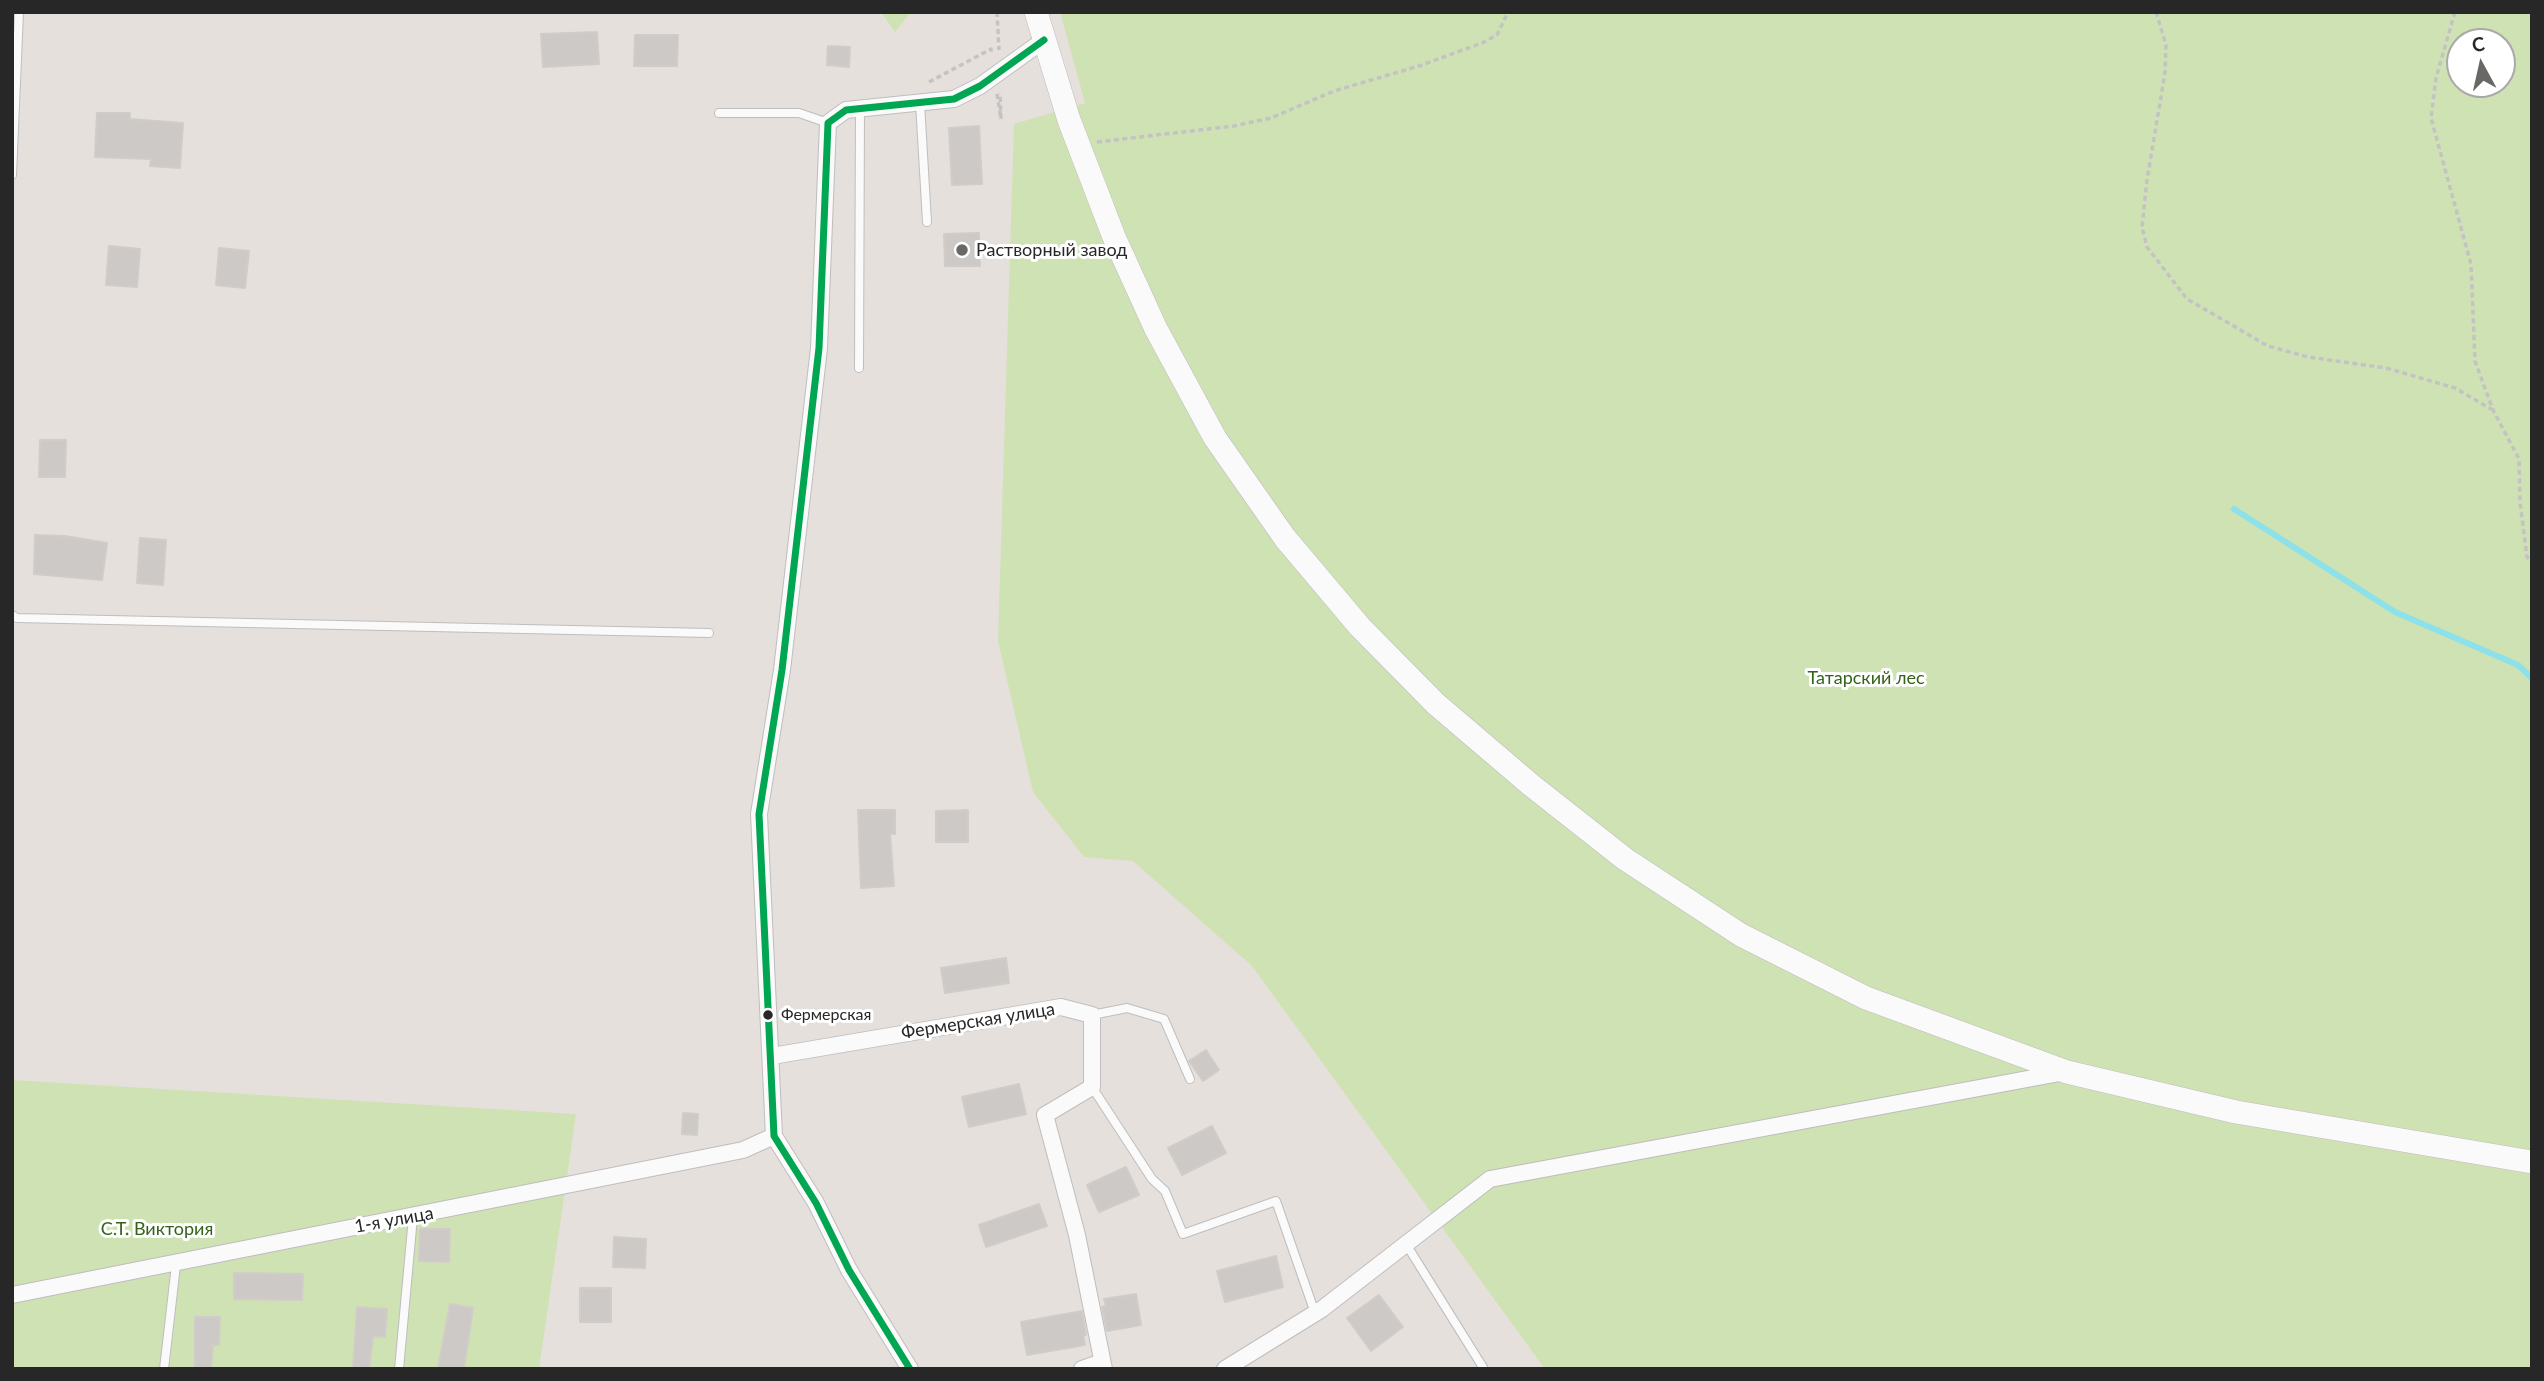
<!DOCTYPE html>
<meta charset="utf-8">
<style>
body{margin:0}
#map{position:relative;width:2544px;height:1381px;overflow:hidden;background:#e6e0dc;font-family:Lato,sans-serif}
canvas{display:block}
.frame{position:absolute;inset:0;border:14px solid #272727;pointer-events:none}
.north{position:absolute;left:2446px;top:28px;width:70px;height:70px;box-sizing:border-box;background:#fff;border:2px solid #a9a9a9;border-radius:50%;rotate:352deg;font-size:19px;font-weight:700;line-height:28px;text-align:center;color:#272727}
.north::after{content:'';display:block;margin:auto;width:24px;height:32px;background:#6a6866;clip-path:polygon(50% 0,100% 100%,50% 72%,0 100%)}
</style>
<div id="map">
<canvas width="2544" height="1381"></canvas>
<div class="frame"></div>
<div class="north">С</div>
</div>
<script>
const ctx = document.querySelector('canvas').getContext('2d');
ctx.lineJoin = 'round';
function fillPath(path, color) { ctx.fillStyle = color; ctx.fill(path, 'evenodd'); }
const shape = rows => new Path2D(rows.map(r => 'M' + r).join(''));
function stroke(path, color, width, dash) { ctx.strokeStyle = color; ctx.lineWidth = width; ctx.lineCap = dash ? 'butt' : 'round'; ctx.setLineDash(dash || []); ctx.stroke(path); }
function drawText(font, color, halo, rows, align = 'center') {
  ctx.font = font + ' Lato,sans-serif'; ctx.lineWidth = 6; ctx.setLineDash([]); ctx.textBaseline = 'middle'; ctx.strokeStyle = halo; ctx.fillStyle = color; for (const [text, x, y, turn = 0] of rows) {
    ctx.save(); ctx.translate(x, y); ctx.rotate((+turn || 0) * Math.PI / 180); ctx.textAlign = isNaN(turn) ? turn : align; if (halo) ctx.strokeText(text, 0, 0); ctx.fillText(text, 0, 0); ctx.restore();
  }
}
fillPath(shape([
 [881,12,911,12,895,32],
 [1060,12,2532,12,2532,1369,1545,1369,1252,966,1133,861,1084,857,1033,792,998,641,1014,124,1085,103],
 [2460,42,2502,42,2502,84,2460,84],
 [12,1080,576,1114,539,1369,12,1369]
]), '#cee2b3');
stroke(shape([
 [2234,509,2395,612,2518,665,2532,678]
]), '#8de1ea', 6);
const building = shape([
 [597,32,599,64,543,67,541,34,597,32],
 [635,35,678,35,677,66,634,66,635,35],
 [828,46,850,47,849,67,827,65,828,46],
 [97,113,130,113,130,119,183,123,180,168,150,166,151,159,95,157,97,113],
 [979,126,982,184,952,185,949,128,979,126],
 [979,233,980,266,945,266,944,234,979,233],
 [109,246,140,249,137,287,106,285,109,246],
 [219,248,249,251,245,288,216,285,219,248],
 [40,440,66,440,65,477,39,477,40,440],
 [35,535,65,536,107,543,102,580,34,574,35,535],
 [140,538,166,540,163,585,137,583,140,538],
 [858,810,895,810,895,834,890,834,894,886,861,888,858,810],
 [968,810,968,842,936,842,936,811,968,810],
 [1006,958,1009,983,945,993,941,968,1006,958],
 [1206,1050,1219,1070,1203,1081,1189,1061,1206,1050],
 [1019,1084,1026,1114,969,1127,962,1097,1019,1084],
 [683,1113,698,1114,697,1135,682,1134,683,1113],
 [1212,1126,1226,1153,1182,1175,1168,1148,1212,1126],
 [1126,1167,1139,1195,1099,1212,1087,1185,1126,1167],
 [1039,1204,1047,1226,986,1247,979,1225,1039,1204],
 [420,1229,450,1229,449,1262,419,1261,420,1229],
 [614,1237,646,1239,645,1268,613,1267,614,1237],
 [1276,1256,1283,1287,1225,1302,1217,1271,1276,1256],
 [234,1273,303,1274,302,1300,234,1299,234,1273],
 [580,1288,611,1288,611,1322,580,1322,580,1288],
 [1136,1294,1141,1325,1107,1331,1102,1307,1106,1306,1104,1299,1136,1294],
 [1379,1295,1403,1327,1371,1351,1347,1318,1379,1295],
 [450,1304,473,1308,464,1369,438,1369,450,1304],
 [357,1307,387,1309,385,1337,373,1336,369,1369,353,1369,357,1307],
 [1082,1311,1086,1335,1083,1336,1085,1345,1027,1355,1021,1322,1082,1311],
 [195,1317,220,1317,219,1345,213,1345,211,1369,195,1369,195,1317]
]);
fillPath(building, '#ccc9c6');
stroke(building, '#d1ccc8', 2);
const lane = shape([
 [920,103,927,222],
 [719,113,799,113,828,123],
 [12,175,19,12],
 [859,368,860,107],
 [12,615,17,618,709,633],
 [1092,1015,1127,1008,1164,1019,1190,1079],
 [1092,1087,1152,1179,1165,1191,1183,1234,1276,1201,1315,1313],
 [1406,1244,1484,1369],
 [164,1369,176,1265],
 [399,1369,413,1217]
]);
const street = shape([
 [772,1056,1061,1007,1092,1015,1092,1087,1045,1115,1077,1235,1104,1369],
 [12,1295,743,1150,774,1136],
 [910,1369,849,1270,816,1203,774,1136,759,814,782,670,819,348,828,123,846,110,954,99,980,86,1044,40],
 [1082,1369,1102,1362],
 [1225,1369,1322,1309,1490,1179,2065,1072]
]);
const secondary = shape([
 [1036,12,1069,120,1114,237,1156,329,1215,438,1285,538,1360,627,1436,704,1531,785,1625,859,1741,935,1866,998,2067,1072,2236,1112,2532,1162]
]);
stroke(lane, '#bfbdbe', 10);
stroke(street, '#bfbdbe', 18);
stroke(secondary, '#bfbdbe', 24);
stroke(shape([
 [997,12,999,50],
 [2156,12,2166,45,2165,73,2147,180,2142,227,2147,247,2187,299,2268,346,2308,357,2386,368,2455,388,2493,410],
 [2455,12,2436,78,2431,118,2471,264,2475,361,2493,410,2519,459,2520,502,2527,557,2532,562],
 [929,82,991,49,991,55],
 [997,94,1001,119,1000,93],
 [1097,142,1234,126,1271,118,1334,91,1419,66,1482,43,1497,35,1508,12]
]), '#c4c3c3', 3.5, [5, 3.5]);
stroke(lane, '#fbfafa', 8);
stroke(street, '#fbfafa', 16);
stroke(secondary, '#fbfafa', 23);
stroke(shape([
 [910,1369,849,1270,816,1203,774,1136,759,814,782,670,819,348,828,123,846,110,954,99,980,86,1044,40]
]), '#00a651', 7);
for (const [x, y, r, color] of [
 [962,250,7,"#6a6866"],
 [768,1015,6,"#272727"]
]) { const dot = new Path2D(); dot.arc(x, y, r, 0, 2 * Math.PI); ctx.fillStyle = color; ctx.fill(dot); stroke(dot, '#fff', 2.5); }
drawText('16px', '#272727', '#fff', [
 ["Фермерская",781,1015]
], 'left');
drawText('18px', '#272727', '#fff', [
 ["Растворный завод",976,250]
], 'left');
drawText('18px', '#336318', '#fff', [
 ["Татарский лес",1866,678],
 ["С.Т. Виктория",157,1229]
]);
drawText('18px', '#272727', '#fff', [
 ["Фермерская улица",978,1021,-9],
 ["1-я улица",394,1220,-10]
]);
</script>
